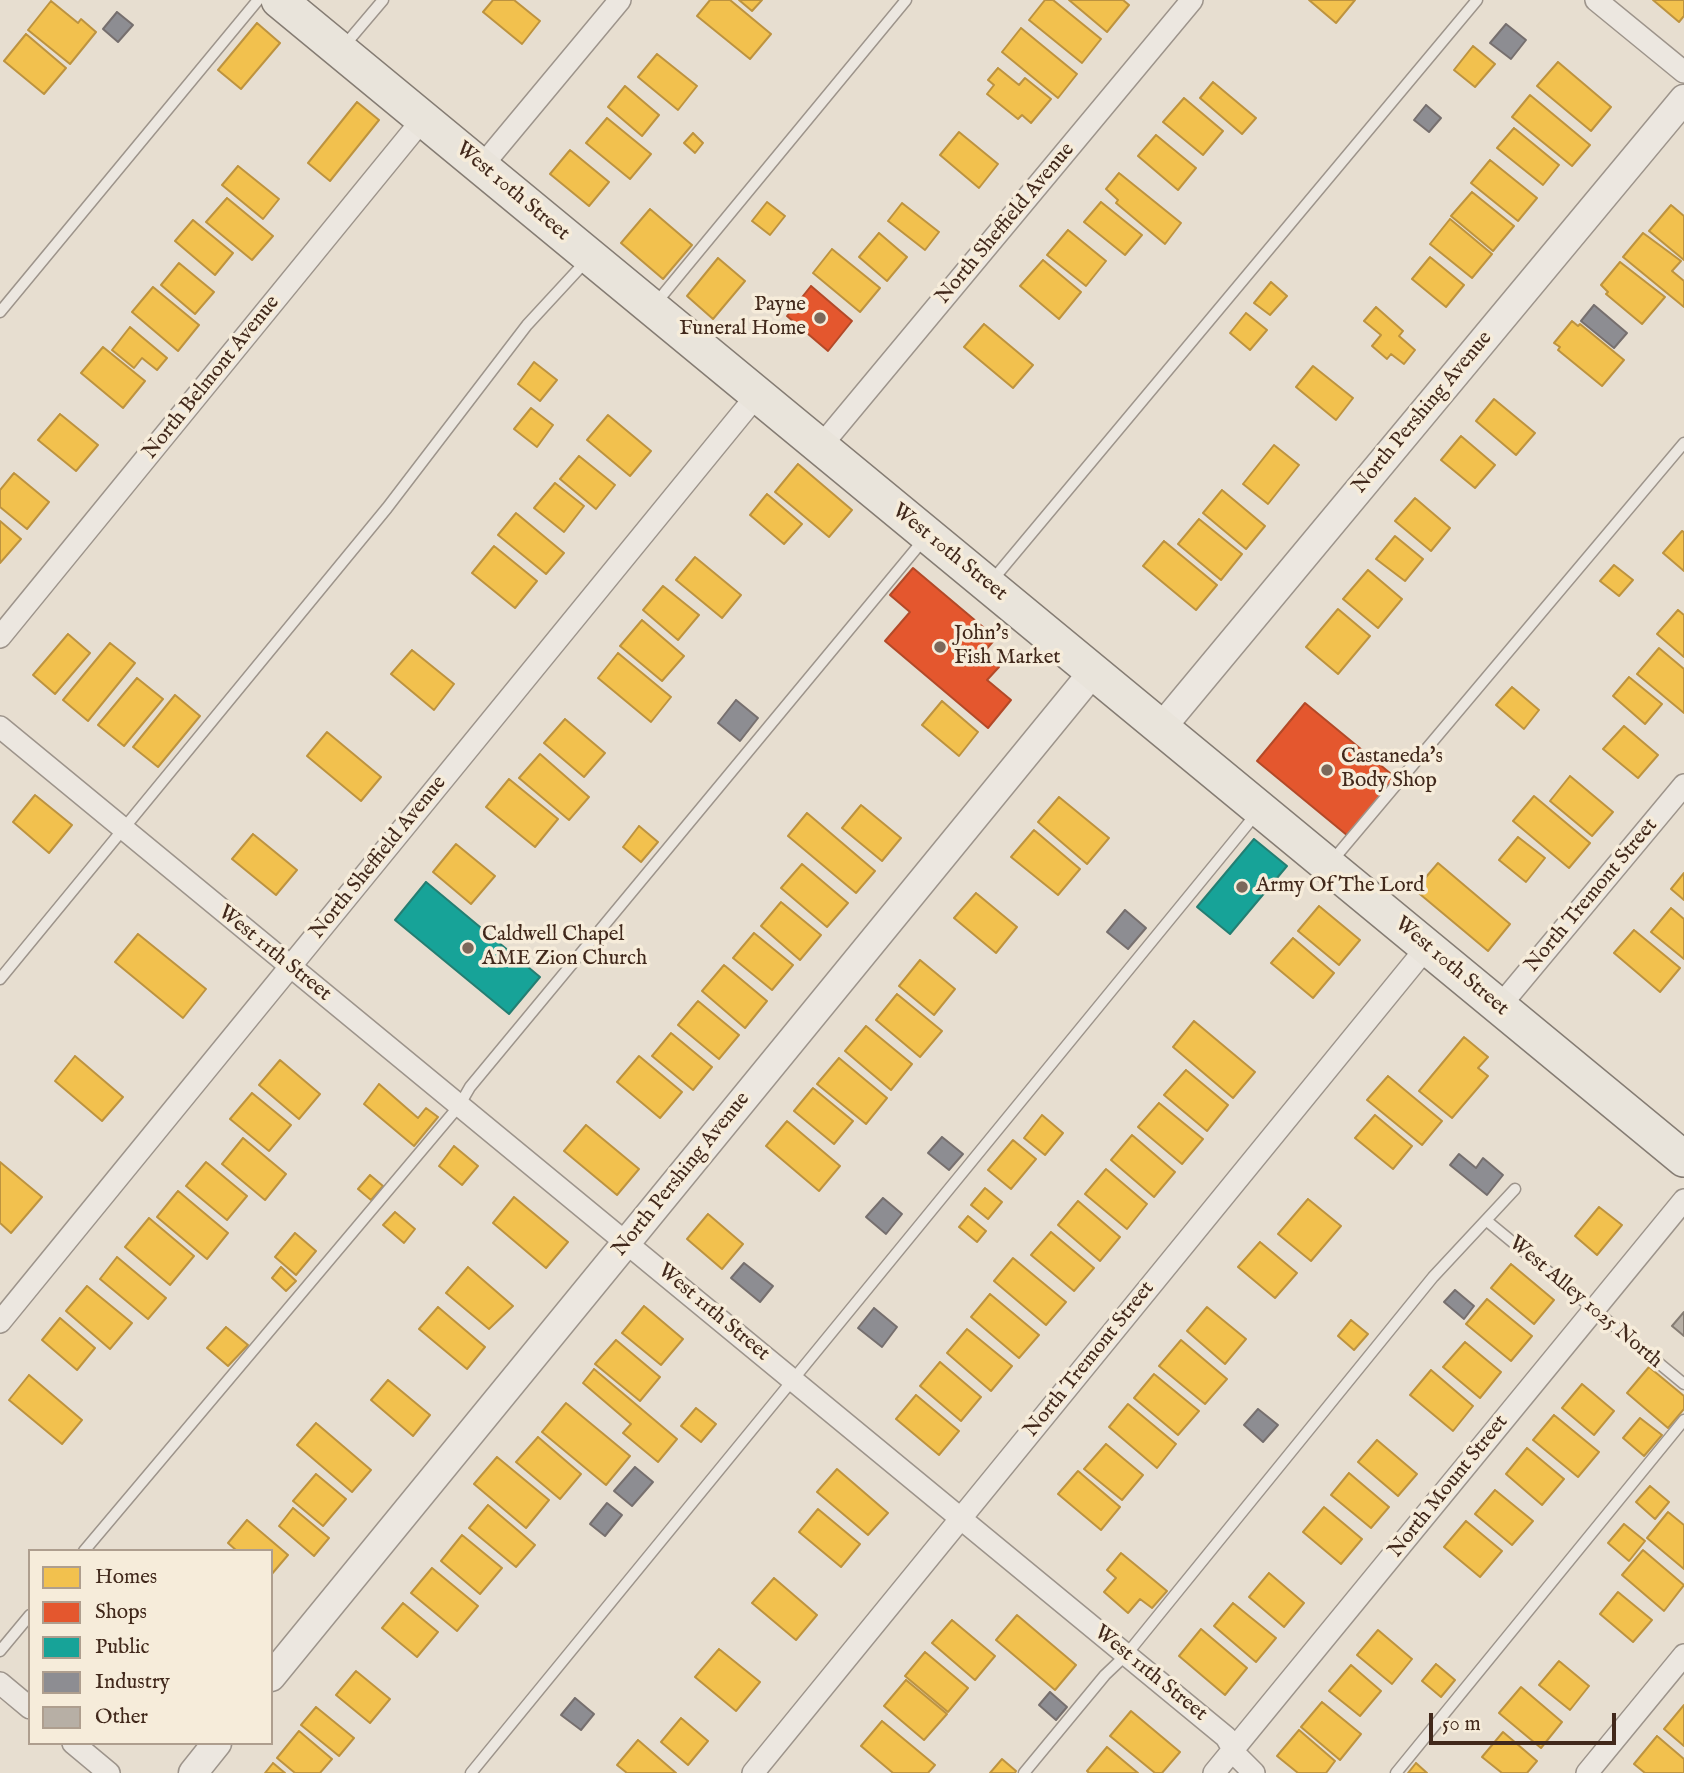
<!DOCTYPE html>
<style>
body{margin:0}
#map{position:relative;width:1684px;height:1773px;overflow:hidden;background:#e7ded0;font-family:"IM FELL English",serif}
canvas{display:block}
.legend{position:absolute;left:28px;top:1549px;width:245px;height:196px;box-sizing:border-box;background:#f6ecda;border:2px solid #ae9e8e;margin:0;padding:9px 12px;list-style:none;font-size:21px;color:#41281b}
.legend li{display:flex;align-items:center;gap:14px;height:35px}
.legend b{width:35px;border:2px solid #ae9e8e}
.scale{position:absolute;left:1429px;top:1713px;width:187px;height:32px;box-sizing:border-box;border:4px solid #41281b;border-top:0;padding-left:9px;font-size:21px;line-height:24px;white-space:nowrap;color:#41281b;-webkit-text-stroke:5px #f6ecda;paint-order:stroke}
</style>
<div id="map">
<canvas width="1684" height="1773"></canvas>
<ul class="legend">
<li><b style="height:19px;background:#f2c14e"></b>Homes</li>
<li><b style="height:19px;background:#e4572e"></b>Shops</li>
<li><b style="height:19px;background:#17a398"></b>Public</li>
<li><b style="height:19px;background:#8d8d92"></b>Industry</li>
<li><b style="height:19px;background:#b7afa5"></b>Other</li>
</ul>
<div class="scale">50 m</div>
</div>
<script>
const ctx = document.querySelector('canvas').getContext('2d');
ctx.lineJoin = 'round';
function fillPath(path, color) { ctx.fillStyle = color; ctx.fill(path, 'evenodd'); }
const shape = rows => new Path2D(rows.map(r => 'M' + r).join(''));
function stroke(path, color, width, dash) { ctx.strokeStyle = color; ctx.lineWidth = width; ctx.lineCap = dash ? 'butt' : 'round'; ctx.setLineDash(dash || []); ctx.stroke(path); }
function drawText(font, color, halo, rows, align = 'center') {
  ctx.font = font + ' "IM FELL English",serif'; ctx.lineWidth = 7; ctx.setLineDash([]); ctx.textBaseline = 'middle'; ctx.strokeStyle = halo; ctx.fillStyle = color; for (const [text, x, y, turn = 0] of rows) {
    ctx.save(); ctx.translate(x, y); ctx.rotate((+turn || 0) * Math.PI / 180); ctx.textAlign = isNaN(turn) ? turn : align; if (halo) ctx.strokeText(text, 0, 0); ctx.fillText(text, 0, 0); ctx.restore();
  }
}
const homes = shape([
 [493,0,514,0,540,21,522,44,483,12,493,0],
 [710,0,730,0,771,34,750,59,697,16,710,0],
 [739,0,762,0,752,11,739,0],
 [1045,0,1053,0,1101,39,1082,63,1029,20,1045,0],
 [1069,0,1123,0,1129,5,1107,32,1069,0],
 [1309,0,1355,0,1336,23,1309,0],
 [1653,0,1684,0,1684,16,1679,22,1653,0],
 [51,1,78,23,81,19,96,32,70,64,28,30,51,1],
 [257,23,280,43,241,89,218,70,257,23],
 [1021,28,1077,74,1058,98,1002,52,1021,28],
 [26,34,66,68,44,94,4,61,26,34],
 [1473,46,1495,64,1475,87,1454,70,1473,46],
 [657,54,697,86,678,110,638,77,657,54],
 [1558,62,1611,107,1591,131,1537,86,1558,62],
 [998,68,1019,85,1025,78,1051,99,1031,123,1022,115,1018,119,987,94,994,85,988,80,998,68],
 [1213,82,1256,118,1242,134,1200,98,1213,82],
 [625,86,659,115,642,136,608,107,625,86],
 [1530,95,1590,145,1572,166,1512,117,1530,95],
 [1184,98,1223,131,1203,155,1163,122,1184,98],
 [357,102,379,120,330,181,308,163,357,102],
 [607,118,651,154,630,179,586,143,607,118],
 [1514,128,1559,165,1543,185,1497,148,1514,128],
 [959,132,998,164,979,188,940,155,959,132],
 [693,133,703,143,695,153,684,143,693,133],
 [1156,135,1196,168,1178,190,1138,156,1156,135],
 [570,150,609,182,589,206,550,174,570,150],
 [1490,160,1537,198,1518,221,1471,183,1490,160],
 [238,166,279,199,263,219,222,185,238,166],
 [1119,173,1181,223,1165,244,1116,203,1118,200,1106,189,1119,173],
 [1472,192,1514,226,1493,251,1451,216,1472,192],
 [227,198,273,236,252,260,206,222,227,198],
 [767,202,785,216,770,235,752,221,767,202],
 [1101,202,1142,235,1125,255,1084,222,1101,202],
 [902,203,939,232,925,250,888,221,902,203],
 [1671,205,1684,216,1684,260,1649,231,1671,205],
 [650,209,692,245,663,279,621,243,650,209],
 [1450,219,1492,254,1472,278,1430,244,1450,219],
 [193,220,233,253,215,275,175,241,193,220],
 [1068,230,1106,261,1086,286,1047,255,1068,230],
 [879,233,907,257,887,281,859,257,879,233],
 [1643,233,1681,261,1672,271,1684,281,1684,307,1623,257,1643,233],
 [832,249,880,288,860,312,813,273,832,249],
 [1430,257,1464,285,1446,307,1412,279,1430,257],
 [718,258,745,281,713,319,687,296,718,258],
 [1043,260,1081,292,1059,319,1020,286,1043,260],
 [1620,262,1665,297,1642,324,1606,294,1608,292,1601,285,1620,262],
 [179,263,214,292,195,314,161,285,179,263],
 [1271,282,1287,296,1270,315,1254,303,1271,282],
 [153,287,199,325,178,351,132,312,153,287],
 [1376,307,1403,331,1399,336,1415,350,1404,364,1391,354,1387,359,1372,346,1381,335,1364,321,1376,307],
 [1246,313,1267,330,1250,350,1230,333,1246,313],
 [1572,321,1578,326,1580,324,1624,360,1602,386,1558,350,1560,347,1554,343,1572,321],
 [984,324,1033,365,1013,388,964,347,984,324],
 [130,327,167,358,157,370,142,358,134,368,112,350,130,327],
 [103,347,145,381,123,408,81,373,103,347],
 [534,362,557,380,540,401,518,384,534,362],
 [1313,366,1353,398,1336,420,1296,387,1313,366],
 [1494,399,1535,433,1516,455,1476,421,1494,399],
 [531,408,553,425,537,447,514,429,531,408],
 [60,414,98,445,76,471,38,440,60,414],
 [608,415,651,451,630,476,587,440,608,415],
 [1461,436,1495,465,1475,488,1441,460,1461,436],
 [1274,445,1299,465,1268,504,1243,484,1274,445],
 [579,456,615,485,596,509,560,479,579,456],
 [798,464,852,510,829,537,775,492,798,464],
 [14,473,49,502,27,529,0,507,0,490,14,473],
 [555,483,584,506,564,532,534,508,555,483],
 [1222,490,1265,526,1246,549,1203,513,1222,490],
 [767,494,802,524,784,544,750,515,767,494],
 [1415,498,1450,528,1431,551,1395,521,1415,498],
 [516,513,564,553,546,574,498,535,516,513],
 [1199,519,1242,554,1221,580,1178,544,1199,519],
 [0,521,21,539,0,563,0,521],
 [1682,531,1684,532,1684,571,1663,553,1682,531],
 [1395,536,1423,559,1405,581,1376,559,1395,536],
 [1164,541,1217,585,1196,610,1143,566,1164,541],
 [494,546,537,581,515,608,472,573,494,546],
 [695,557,741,595,722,618,676,580,695,557],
 [1614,565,1633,580,1619,596,1600,581,1614,565],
 [1368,570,1402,599,1378,628,1343,599,1368,570],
 [663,586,699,615,678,640,643,610,663,586],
 [1338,609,1370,636,1338,674,1306,647,1338,609],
 [1678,610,1684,615,1684,657,1657,634,1678,610],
 [642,620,684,656,662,681,620,646,642,620],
 [68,634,90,653,55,694,33,675,68,634],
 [110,643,135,663,88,721,63,700,110,643],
 [1659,648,1684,669,1684,713,1637,674,1659,648],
 [412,650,454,684,434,710,391,674,412,650],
 [618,653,671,697,651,722,598,678,618,653],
 [1629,677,1662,704,1645,724,1613,696,1629,677],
 [137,678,163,699,124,746,98,725,137,678],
 [1512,687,1539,710,1524,729,1496,705,1512,687],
 [175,695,200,716,158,767,133,747,175,695],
 [942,701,978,732,959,756,922,725,942,701],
 [565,719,605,753,584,777,544,743,565,719],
 [1624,726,1658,755,1638,778,1603,749,1624,726],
 [327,732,381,777,361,801,307,756,327,732],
 [540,754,589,797,569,820,519,778,540,754],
 [1570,776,1613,812,1592,836,1550,801,1570,776],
 [509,779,558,819,535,847,486,807,509,779],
 [35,795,72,825,49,853,13,822,35,795],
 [1534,796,1590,843,1569,868,1513,821,1534,796],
 [1059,797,1109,838,1087,864,1038,822,1059,797],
 [861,805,901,838,882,861,842,828,861,805],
 [807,813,875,871,856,893,788,836,807,813],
 [639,826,658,842,641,862,623,847,639,826],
 [1034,830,1080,869,1058,895,1011,857,1034,830],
 [253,834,297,870,276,895,232,859,253,834],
 [1518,837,1545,858,1526,882,1499,860,1518,837],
 [456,844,495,876,471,904,433,872,456,844],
 [1438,863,1510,924,1488,951,1415,890,1438,863],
 [802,864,848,903,827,927,781,888,802,864],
 [1684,873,1684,900,1671,889,1684,873],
 [976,893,1017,927,996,953,954,918,976,893],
 [781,902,821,935,800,960,761,926,781,902],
 [1319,906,1360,940,1339,965,1298,931,1319,906],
 [1671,908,1684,919,1684,959,1651,932,1671,908],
 [1634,930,1680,968,1660,992,1614,953,1634,930],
 [754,933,793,965,772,990,733,958,754,933],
 [138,934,206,989,183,1018,115,962,138,934],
 [1293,938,1334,973,1313,998,1271,963,1293,938],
 [920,960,955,989,934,1015,899,986,920,960],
 [724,965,767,1001,745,1028,702,991,724,965],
 [897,994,942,1031,920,1057,876,1020,897,994],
 [698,1001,739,1035,719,1059,678,1025,698,1001],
 [1194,1021,1255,1072,1233,1098,1173,1047,1194,1021],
 [866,1026,912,1064,891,1090,845,1051,866,1026],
 [671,1033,712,1067,693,1090,652,1056,671,1033],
 [1464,1037,1488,1057,1478,1068,1488,1076,1452,1118,1419,1091,1464,1037],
 [75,1056,123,1097,102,1121,55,1081,75,1056],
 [639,1056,682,1092,660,1118,617,1082,639,1056],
 [839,1058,887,1098,866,1124,817,1084,839,1058],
 [280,1060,320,1094,299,1119,259,1085,280,1060],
 [1186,1070,1228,1105,1207,1131,1164,1095,1186,1070],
 [1388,1076,1442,1121,1422,1145,1367,1100,1388,1076],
 [379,1084,418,1118,426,1108,438,1117,414,1146,364,1104,379,1084],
 [813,1088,853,1121,834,1144,794,1111,813,1088],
 [252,1093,291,1125,269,1151,230,1119,252,1093],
 [1159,1103,1203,1139,1182,1164,1138,1127,1159,1103],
 [1042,1115,1063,1133,1045,1155,1024,1138,1042,1115],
 [1375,1115,1412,1146,1393,1169,1355,1138,1375,1115],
 [787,1121,840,1166,819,1191,766,1146,787,1121],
 [586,1125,639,1169,617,1195,564,1151,586,1125],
 [1132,1135,1175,1172,1154,1197,1111,1160,1132,1135],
 [243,1138,286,1174,265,1200,222,1164,243,1138],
 [1013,1140,1036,1159,1011,1189,988,1170,1013,1140],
 [454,1146,478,1166,462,1185,439,1166,454,1146],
 [0,1162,42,1197,11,1233,0,1223,0,1162],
 [206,1162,247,1196,227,1220,186,1186,206,1162],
 [1106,1169,1147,1204,1127,1229,1085,1194,1106,1169],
 [370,1175,383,1186,371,1200,358,1189,370,1175],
 [985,1188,1002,1202,988,1219,971,1205,985,1188],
 [178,1191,228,1233,207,1259,157,1217,178,1191],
 [514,1197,568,1242,546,1268,493,1223,514,1197],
 [1308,1199,1341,1226,1311,1261,1278,1234,1308,1199],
 [1078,1201,1120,1237,1100,1261,1058,1225,1078,1201],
 [1599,1207,1622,1225,1597,1255,1575,1236,1599,1207],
 [395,1212,415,1229,404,1243,383,1225,395,1212],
 [708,1214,743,1244,722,1269,687,1239,708,1214],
 [968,1216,986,1231,977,1242,959,1227,968,1216],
 [149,1218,194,1256,170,1285,125,1247,149,1218],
 [1051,1232,1094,1268,1074,1291,1031,1255,1051,1232],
 [295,1233,316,1251,296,1275,275,1257,295,1233],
 [1260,1242,1297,1273,1275,1298,1238,1267,1260,1242],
 [117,1257,166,1298,148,1319,100,1279,117,1257],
 [1013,1258,1066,1302,1046,1325,994,1281,1013,1258],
 [1511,1264,1554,1300,1534,1324,1491,1288,1511,1264],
 [281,1267,296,1281,286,1291,272,1278,281,1267],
 [468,1267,513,1306,489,1329,446,1293,468,1267],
 [87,1286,132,1323,110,1349,66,1311,87,1286],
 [990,1294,1039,1335,1019,1358,971,1317,990,1294],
 [1487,1299,1532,1336,1511,1361,1466,1324,1487,1299],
 [644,1306,683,1339,661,1365,622,1333,644,1306],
 [438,1307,485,1347,467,1369,419,1329,438,1307],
 [1207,1307,1246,1339,1225,1364,1187,1331,1207,1307],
 [60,1318,95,1348,77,1370,42,1340,60,1318],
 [1351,1320,1368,1334,1354,1350,1338,1336,1351,1320],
 [226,1327,248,1345,228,1366,207,1348,226,1327],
 [967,1329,1012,1366,991,1391,947,1353,967,1329],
 [616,1340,660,1377,640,1401,595,1364,616,1340],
 [1181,1340,1227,1379,1205,1404,1159,1366,1181,1340],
 [1465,1342,1501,1372,1480,1398,1443,1367,1465,1342],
 [940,1362,981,1397,961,1421,920,1386,940,1362],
 [1649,1367,1684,1396,1684,1409,1668,1428,1627,1393,1649,1367],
 [594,1369,677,1439,658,1462,623,1433,631,1424,583,1383,594,1369],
 [1431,1370,1473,1406,1453,1431,1410,1395,1431,1370],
 [1154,1374,1199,1411,1178,1435,1134,1398,1154,1374],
 [29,1375,82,1420,62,1444,9,1400,29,1375],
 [388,1380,430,1415,413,1436,371,1400,388,1380],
 [1582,1384,1614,1411,1594,1435,1562,1408,1582,1384],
 [916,1395,959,1431,939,1455,896,1419,916,1395],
 [566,1403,630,1456,606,1485,542,1432,566,1403],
 [1128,1404,1176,1444,1157,1468,1109,1427,1128,1404],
 [696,1408,716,1424,701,1442,681,1426,696,1408],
 [1554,1415,1599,1452,1578,1477,1533,1440,1554,1415],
 [1640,1418,1662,1435,1644,1456,1623,1438,1640,1418],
 [316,1423,371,1470,352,1492,297,1445,316,1423],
 [538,1437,581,1474,560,1499,516,1462,538,1437],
 [1377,1440,1417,1474,1398,1496,1358,1462,1377,1440],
 [1106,1444,1143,1475,1122,1500,1084,1469,1106,1444],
 [1527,1448,1564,1479,1542,1505,1506,1474,1527,1448],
 [497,1457,549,1500,526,1528,474,1484,497,1457],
 [837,1469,888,1513,868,1535,817,1492,837,1469],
 [1078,1471,1120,1507,1101,1530,1058,1494,1078,1471],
 [1349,1473,1389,1507,1371,1528,1331,1495,1349,1473],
 [316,1474,346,1499,323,1526,293,1501,316,1474],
 [1650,1486,1669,1502,1655,1519,1636,1502,1650,1486],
 [1495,1490,1533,1521,1512,1545,1475,1514,1495,1490],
 [488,1505,535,1545,516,1567,469,1528,488,1505],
 [1324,1507,1362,1539,1341,1564,1303,1532,1324,1507],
 [293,1508,329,1538,314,1556,279,1526,293,1508],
 [818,1509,860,1544,841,1567,799,1532,818,1509],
 [1668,1512,1684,1525,1684,1569,1647,1538,1668,1512],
 [247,1520,288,1555,271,1575,271,1551,237,1551,228,1543,247,1520],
 [1466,1521,1502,1551,1480,1577,1444,1547,1466,1521],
 [1624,1524,1645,1541,1629,1561,1608,1543,1624,1524],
 [462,1535,502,1568,480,1594,441,1561,462,1535],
 [1643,1550,1684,1585,1664,1611,1622,1575,1643,1550],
 [1121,1553,1167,1591,1152,1608,1140,1599,1128,1613,1104,1592,1116,1578,1107,1570,1121,1553],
 [432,1568,478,1606,457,1631,411,1593,432,1568],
 [1269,1573,1304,1603,1284,1627,1249,1597,1269,1573],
 [774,1578,817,1615,796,1640,752,1603,774,1578],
 [1618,1592,1652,1620,1633,1642,1600,1614,1618,1592],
 [403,1603,438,1632,417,1657,382,1628,403,1603],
 [1233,1603,1276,1638,1256,1662,1214,1626,1233,1603],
 [1017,1615,1076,1665,1055,1690,996,1640,1017,1615],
 [952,1620,995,1656,975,1680,932,1643,952,1620],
 [1201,1629,1247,1668,1225,1695,1179,1656,1201,1629],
 [1378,1630,1412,1659,1392,1684,1357,1655,1378,1630],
 [719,1649,760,1682,736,1711,695,1677,719,1649],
 [925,1652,968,1688,948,1712,905,1676,925,1652],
 [1559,1661,1589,1686,1570,1710,1539,1685,1559,1661],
 [1436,1664,1455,1680,1441,1697,1422,1681,1436,1664],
 [1351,1665,1381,1691,1360,1716,1329,1691,1351,1665],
 [356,1671,390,1699,370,1723,336,1695,356,1671],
 [906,1680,947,1714,924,1740,884,1706,906,1680],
 [1521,1687,1562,1722,1541,1748,1499,1713,1521,1687],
 [1322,1702,1361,1734,1340,1760,1301,1727,1322,1702],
 [1684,1705,1684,1746,1664,1729,1684,1705],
 [316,1707,354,1738,339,1756,301,1725,316,1707],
 [1131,1711,1180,1752,1162,1773,1155,1773,1110,1736,1131,1711],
 [681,1718,708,1741,688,1765,661,1742,681,1718],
 [882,1721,935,1765,928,1773,893,1773,861,1746,882,1721],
 [1299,1730,1335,1761,1326,1773,1298,1773,1277,1756,1299,1730],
 [299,1731,332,1759,320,1773,295,1773,277,1758,299,1731],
 [1503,1732,1537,1761,1527,1773,1502,1773,1482,1757,1503,1732],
 [1657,1736,1684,1759,1684,1773,1645,1773,1634,1764,1657,1736],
 [638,1740,676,1773,627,1773,617,1765,638,1740],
 [1107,1747,1138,1773,1089,1773,1087,1771,1107,1747],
 [1002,1759,1016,1771,1015,1773,990,1773,1002,1759],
 [273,1763,285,1773,265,1773,273,1763],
 [1416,1763,1427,1773,1408,1773,1416,1763]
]);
fillPath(homes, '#f2c14e');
stroke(homes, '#bd933f', 2);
const shops = shape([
 [811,286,852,321,828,351,787,316,811,286],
 [913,568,996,638,983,653,999,667,987,680,1011,700,988,728,885,641,910,612,890,595,913,568],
 [1305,703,1396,778,1348,836,1257,761,1305,703]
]);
fillPath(shops, '#e4572e');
stroke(shops, '#b34928', 2);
const public = shape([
 [1254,839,1287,866,1230,934,1197,907,1254,839],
 [426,882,540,977,509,1014,395,920,426,882]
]);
fillPath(public, '#17a398');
stroke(public, '#247e72', 2);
const industry = shape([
 [117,12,133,25,118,42,103,29,117,12],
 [1506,24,1526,40,1511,59,1490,43,1506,24],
 [1426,105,1441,118,1429,132,1414,120,1426,105],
 [1594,305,1627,333,1614,348,1581,321,1594,305],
 [736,700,758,718,740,741,718,723,736,700],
 [1125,910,1146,928,1128,949,1107,932,1125,910],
 [942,1137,963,1154,949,1170,928,1153,942,1137],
 [1459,1154,1476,1168,1483,1158,1503,1175,1487,1195,1450,1165,1459,1154],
 [883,1198,902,1214,886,1234,866,1217,883,1198],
 [744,1263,773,1286,760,1302,731,1278,744,1263],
 [1455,1290,1474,1306,1464,1319,1444,1302,1455,1290],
 [874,1308,897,1327,882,1347,858,1328,874,1308],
 [1258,1409,1278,1425,1263,1442,1244,1425,1258,1409],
 [635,1467,653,1482,632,1506,614,1491,635,1467],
 [607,1503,622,1515,605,1536,590,1524,607,1503],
 [1050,1692,1067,1707,1056,1720,1039,1705,1050,1692],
 [575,1698,594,1714,581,1730,561,1715,575,1698]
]);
fillPath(industry, '#8d8d92');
stroke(industry, '#766f6e', 2);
const building = shape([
 [1684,1312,1684,1336,1672,1326,1684,1312]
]);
fillPath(building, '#b7afa5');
stroke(building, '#857c73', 2);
const service = shape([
 [344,46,383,0],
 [656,303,906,0],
 [0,312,258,0],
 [990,583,1477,0],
 [1332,861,1684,443],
 [0,979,387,508,527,325,588,259],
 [1487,1221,1684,1384],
 [84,1551,459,1106,470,1087,925,538],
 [0,1651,30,1615],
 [471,1773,1256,814],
 [1024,1773,1105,1675,1126,1655,1433,1277,1515,1189],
 [1396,1773,1684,1420]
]);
const minor = shape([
 [1596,0,1684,72],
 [481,167,620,0],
 [820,447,1192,0],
 [0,637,423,119],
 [0,727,1226,1737,1237,1756,1254,1773],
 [1499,1007,1684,785],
 [0,1322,757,395],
 [0,1683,30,1708],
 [73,1743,109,1773],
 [753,1773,1427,947],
 [1214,1773,1684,1200],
 [1587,1773,1684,1655]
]);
const tertiary = shape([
 [1161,728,1684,99],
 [271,1677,1093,672],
 [193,1773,217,1743]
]);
const primary = shape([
 [279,0,1684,1159]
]);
stroke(service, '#9d948b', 13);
stroke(minor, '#9d948b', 24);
stroke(tertiary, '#9d948b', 31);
stroke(primary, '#857c73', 38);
stroke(service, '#ece7e0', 10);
stroke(minor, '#ece7e0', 21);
stroke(tertiary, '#ece7e0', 28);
stroke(primary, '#e9e4db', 35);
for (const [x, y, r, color] of [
 [820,318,7,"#7b685a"],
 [940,647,7,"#7b685a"],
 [1327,770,7,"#7b685a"],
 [1242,887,7,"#7b685a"],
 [468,948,7,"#7b685a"]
]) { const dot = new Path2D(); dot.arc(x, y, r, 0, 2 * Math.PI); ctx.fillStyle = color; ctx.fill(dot); stroke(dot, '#f6ecda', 2.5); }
drawText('21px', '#41281b', '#f6ecda', [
 ["West 10th Street",512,192,40],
 ["North Sheffield Avenue",1006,224,-50],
 ["North Belmont Avenue",212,378,-51],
 ["North Pershing Avenue",1423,413,-50],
 ["West 10th Street",949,553,39],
 ["North Sheffield Avenue",379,858,-51],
 ["North Tremont Street",1592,896,-50],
 ["West 11th Street",274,954,39],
 ["West 10th Street",1451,967,40],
 ["North Pershing Avenue",682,1175,-51],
 ["West Alley 1025 North",1585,1303,40],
 ["West 11th Street",713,1313,40],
 ["North Tremont Street",1090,1360,-51],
 ["North Mount Street",1449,1487,-51],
 ["West 11th Street",1150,1674,39]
]);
drawText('21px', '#41281b', '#f6ecda', [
 ["Payne",806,306,"right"],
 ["Funeral Home",806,330,"right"],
 ["John's",954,635],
 ["Fish Market",954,659],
 ["Castaneda's",1341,758],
 ["Body Shop",1341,782],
 ["Army Of The Lord",1256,887],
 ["Caldwell Chapel",482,936],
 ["AME Zion Church",482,960]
], 'left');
</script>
